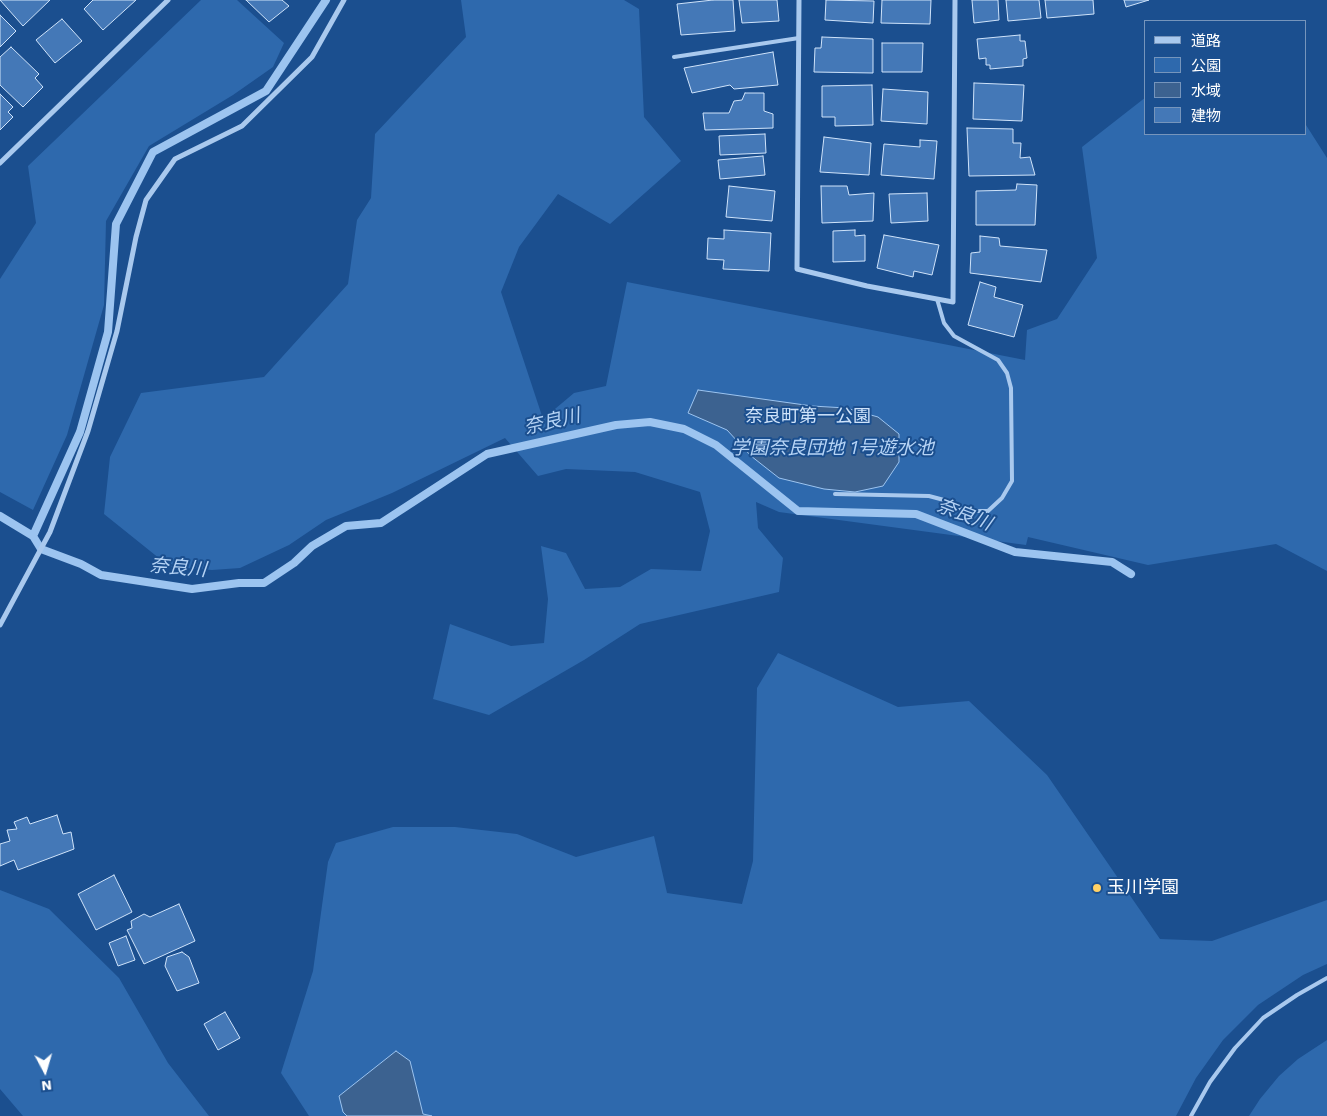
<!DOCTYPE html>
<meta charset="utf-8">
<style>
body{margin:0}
#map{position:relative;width:1327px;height:1116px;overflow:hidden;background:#1b4f8f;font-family:"Work Sans","Noto Sans JP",sans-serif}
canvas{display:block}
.legend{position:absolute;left:1144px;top:20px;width:162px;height:115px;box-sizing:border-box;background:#1b4f8f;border:1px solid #7695bc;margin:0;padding:6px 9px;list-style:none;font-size:15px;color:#fff}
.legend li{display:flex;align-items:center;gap:10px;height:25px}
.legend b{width:25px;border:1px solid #7695bc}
.north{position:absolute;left:20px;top:1046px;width:50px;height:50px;-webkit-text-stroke:4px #1b4f8f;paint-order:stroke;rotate:174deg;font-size:14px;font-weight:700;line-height:20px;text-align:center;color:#fff}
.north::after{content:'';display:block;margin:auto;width:18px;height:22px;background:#fff;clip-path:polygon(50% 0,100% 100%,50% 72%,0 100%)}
</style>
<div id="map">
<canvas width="1327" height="1116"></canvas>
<ul class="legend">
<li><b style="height:6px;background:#a9c9ee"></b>道路</li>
<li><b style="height:14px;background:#2e69ad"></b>公園</li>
<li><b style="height:14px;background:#3c6290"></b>水域</li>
<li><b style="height:14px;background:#4478b7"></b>建物</li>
</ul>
<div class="north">N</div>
</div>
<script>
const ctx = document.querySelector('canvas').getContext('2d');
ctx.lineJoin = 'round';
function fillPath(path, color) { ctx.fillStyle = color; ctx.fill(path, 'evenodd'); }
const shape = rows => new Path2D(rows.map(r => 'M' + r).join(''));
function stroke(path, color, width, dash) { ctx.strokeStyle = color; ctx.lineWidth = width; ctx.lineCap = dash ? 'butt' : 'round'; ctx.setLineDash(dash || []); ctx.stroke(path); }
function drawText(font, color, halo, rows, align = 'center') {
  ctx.font = font + ' "Work Sans","Noto Sans JP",sans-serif'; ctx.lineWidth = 4; ctx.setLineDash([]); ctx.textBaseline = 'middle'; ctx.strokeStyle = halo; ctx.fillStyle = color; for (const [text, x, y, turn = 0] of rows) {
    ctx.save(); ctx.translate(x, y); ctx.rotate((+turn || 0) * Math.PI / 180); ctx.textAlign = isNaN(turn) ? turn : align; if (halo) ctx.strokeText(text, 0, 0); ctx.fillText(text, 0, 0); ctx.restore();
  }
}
fillPath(shape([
 [201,0,237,0,284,43,273,67,233,95,149,146,106,221,104,305,67,435,33,510,0,492,0,279,36,223,28,166],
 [461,0,624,0,639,9,644,117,681,161,610,224,558,194,519,247,501,292,543,419,574,393,606,386,627,282,1025,360,1027,330,1057,319,1097,258,1082,147,1146,97,1146,134,1306,134,1306,125,1327,158,1327,571,1276,544,1148,565,1028,537,1026,545,779,512,756,502,758,528,783,558,779,592,640,624,584,660,489,715,433,699,450,624,511,646,544,643,548,599,541,546,566,553,585,589,620,587,651,569,701,571,710,531,700,492,635,472,566,469,538,476,505,438,392,493,326,520,289,545,240,568,212,570,170,567,104,514,110,457,141,393,264,377,348,284,357,220,371,198,375,134,466,37],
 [778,653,898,707,969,701,1047,775,1160,939,1212,941,1327,900,1327,964,1303,975,1258,1005,1223,1040,1196,1078,1176,1116,432,1116,423,1114,410,1062,343,1112,347,1116,309,1116,281,1073,313,971,328,862,336,843,393,827,455,827,517,834,576,857,654,836,667,893,742,904,753,861,757,688],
 [0,890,49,909,119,978,168,1063,209,1116,23,1116,0,1089],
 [1327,1040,1327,1116,1249,1116,1260,1099,1279,1076,1298,1059]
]), '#2e69ad');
const water = shape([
 [698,390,812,406,846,408,878,417,899,434,899,462,883,486,855,492,824,489,779,478,751,456,727,430,688,413,698,390],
 [396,1051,410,1061,423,1114,432,1116,347,1116,343,1112,339,1096,396,1051]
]);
fillPath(water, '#3c6290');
stroke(water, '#9cc4f0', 1);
stroke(shape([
 [0,516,33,536,41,549,81,564,101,575,192,589,239,583,264,583,294,563,312,546,346,526,381,523,487,454,616,425,650,422,684,429,716,445,798,511,916,514,1015,552,1112,562,1131,574],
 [33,536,80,432,108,332,116,224,153,152,266,91,326,0]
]), '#9cc4f0', 8);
const building = shape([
 [0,0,50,0,23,26,0,0],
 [93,0,136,0,103,30,84,9,93,0],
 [246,0,282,0,289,6,269,22,246,0],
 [713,0,733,0,735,31,681,35,677,4,713,0],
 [739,0,777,0,779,21,742,23,739,0],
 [826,0,874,1,873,23,825,20,826,0],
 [882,0,931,0,930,24,881,23,882,0],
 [972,0,998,0,999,20,974,23,972,0],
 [1006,0,1039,0,1041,18,1008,21,1006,0],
 [1045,0,1093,0,1094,14,1047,18,1045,0],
 [1124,0,1149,0,1126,7,1124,0],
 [0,15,16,31,0,47,0,15],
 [62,19,82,41,55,63,36,40,62,19],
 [1020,35,1020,41,1025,41,1027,58,1023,59,1023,66,990,69,990,65,986,65,986,58,979,59,977,39,1020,35],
 [822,37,873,39,873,73,814,72,815,48,821,48,822,37],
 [882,43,923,43,922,72,882,72,882,43],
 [11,47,39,74,35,78,43,87,23,107,0,85,0,57,11,47],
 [773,52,778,85,734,89,730,85,692,93,684,68,773,52],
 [974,83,1024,85,1022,121,973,119,974,83],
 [872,85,873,125,835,126,835,117,822,117,822,86,872,85],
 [883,89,928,92,927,124,881,121,883,89],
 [745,93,764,93,764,111,773,114,773,128,705,130,703,113,729,113,734,101,742,100,745,93],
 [0,94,13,107,8,112,13,117,0,130,0,94],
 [967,128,1013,129,1013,143,1021,143,1020,158,1030,157,1035,175,969,176,967,128],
 [765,134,766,153,720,155,719,136,765,134],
 [824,137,871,143,869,175,820,172,824,137],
 [920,140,937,141,934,179,881,175,884,144,920,147,920,140],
 [763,156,765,175,720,179,718,160,763,156],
 [1017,184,1037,185,1035,225,976,225,976,191,1016,190,1017,184],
 [729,186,775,191,772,221,726,217,729,186],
 [821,186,847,186,849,195,874,193,873,221,822,223,821,186],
 [927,193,928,221,891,223,889,194,927,193],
 [724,230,771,233,769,271,723,269,724,260,707,259,708,238,724,239,724,230],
 [855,230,855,236,865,235,865,261,833,262,833,231,855,230],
 [884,235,939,245,932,275,914,271,913,277,877,268,884,235],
 [980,236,999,238,1000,246,1047,250,1041,282,970,273,971,253,980,252,980,236],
 [980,282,996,287,994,297,1023,305,1014,337,968,325,980,282],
 [57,815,63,834,71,832,74,849,18,870,14,860,0,866,0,844,10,841,7,830,17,829,14,822,27,817,30,824,57,815],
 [114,875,132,912,96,930,78,894,114,875],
 [179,904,195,941,144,964,127,930,132,928,131,921,144,914,150,917,179,904],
 [126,936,135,960,118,966,109,943,126,936],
 [182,952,189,957,199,983,177,991,165,966,167,957,182,952],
 [225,1012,240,1038,218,1050,204,1024,225,1012]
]);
fillPath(building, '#4478b7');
stroke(building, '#cfe3fa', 1);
stroke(shape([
 [674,57,799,38],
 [835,494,929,496,944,500,965,511,988,511,1002,498,1012,481,1011,388,1007,373,998,360,954,336,944,323,937,299],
 [1191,1116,1210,1082,1235,1048,1263,1018,1297,995,1327,978]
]), '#a9c9ee', 4);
stroke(shape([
 [799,0,797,269,867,286,953,302,955,0],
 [0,163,168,0],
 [0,625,50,532,88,431,117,331,136,237,146,200,175,159,242,126,312,57,344,0]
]), '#a9c9ee', 5);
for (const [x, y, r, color] of [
 [1097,888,5,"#ffd166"]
]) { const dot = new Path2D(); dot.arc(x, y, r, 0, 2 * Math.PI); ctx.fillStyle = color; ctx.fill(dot); stroke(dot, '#1b4f8f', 2); }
drawText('18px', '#cfe3fa', '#1b4f8f', [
 ["奈良町第一公園",808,417]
]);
drawText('18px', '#fff', '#1b4f8f', [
 ["玉川学園",1107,888]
], 'left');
drawText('italic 19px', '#b5d3f5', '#1b4f8f', [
 ["奈良川",552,422,-13],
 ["学園奈良団地 1号遊水池",832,448],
 ["奈良川",964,515,21],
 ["奈良川",178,568,5]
]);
</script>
